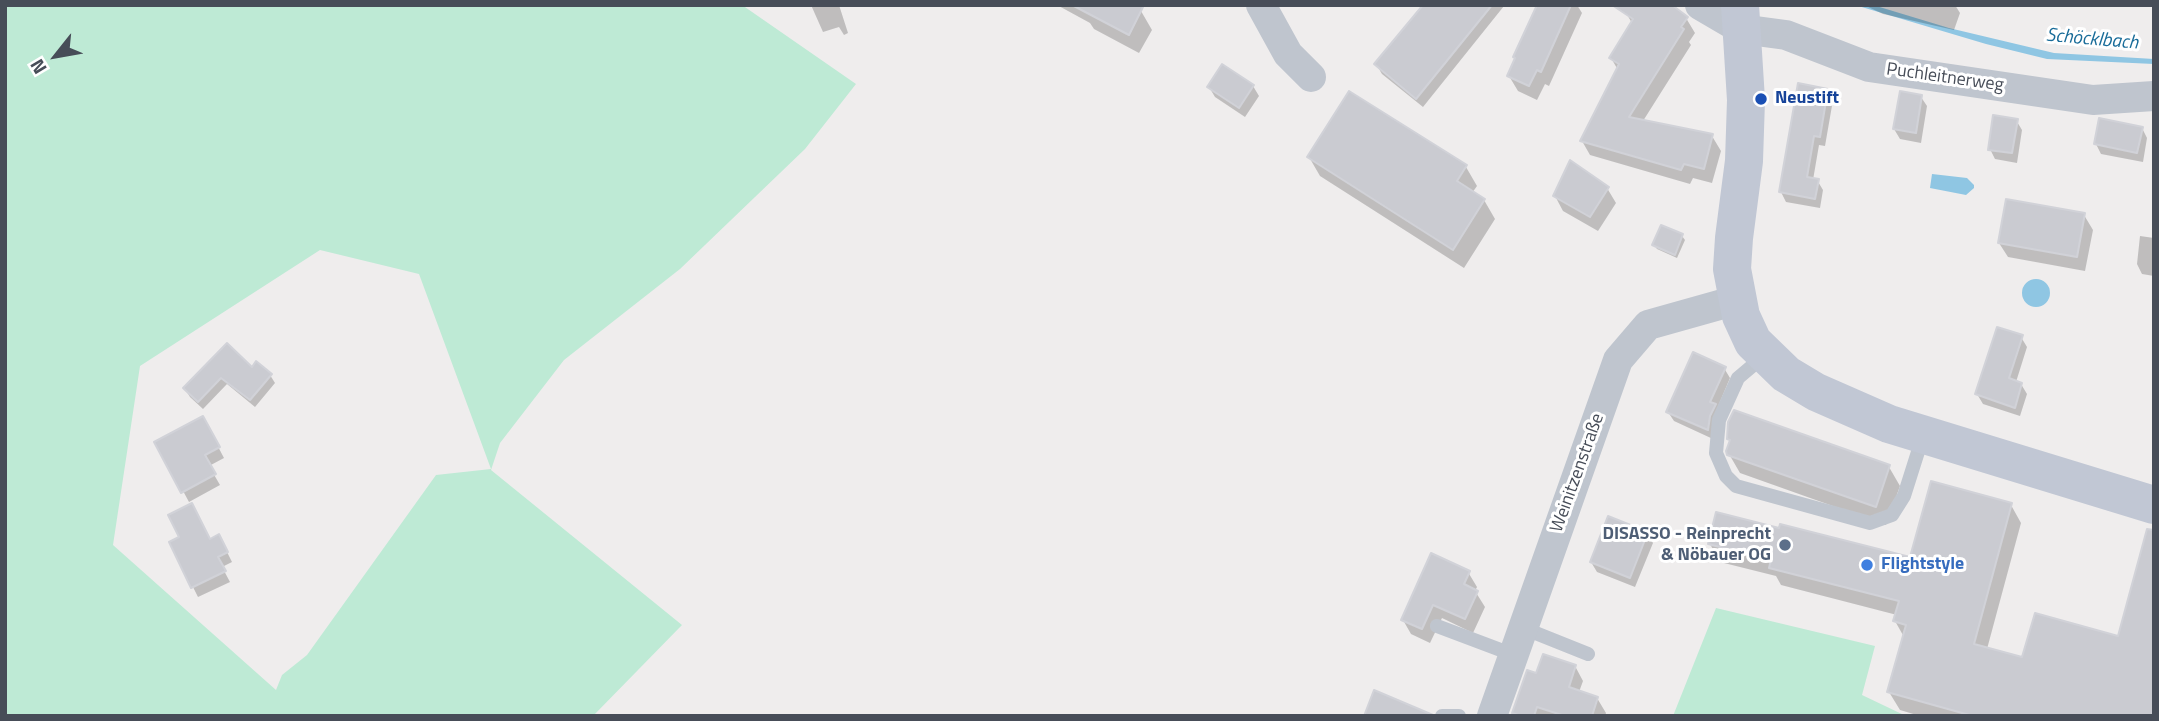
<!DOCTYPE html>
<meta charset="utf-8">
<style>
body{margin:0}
#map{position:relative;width:2159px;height:721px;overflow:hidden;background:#efeded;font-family:"Titillium Web",sans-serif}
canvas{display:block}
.frame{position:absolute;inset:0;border:7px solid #474d58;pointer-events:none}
.north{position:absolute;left:21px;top:21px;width:70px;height:70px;-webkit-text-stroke:5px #fff;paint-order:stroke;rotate:239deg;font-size:19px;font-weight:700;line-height:28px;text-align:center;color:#474d58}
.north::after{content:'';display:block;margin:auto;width:24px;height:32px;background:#474d58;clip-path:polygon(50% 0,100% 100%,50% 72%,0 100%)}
</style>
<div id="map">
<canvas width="2159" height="721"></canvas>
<div class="frame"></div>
<div class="north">N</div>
</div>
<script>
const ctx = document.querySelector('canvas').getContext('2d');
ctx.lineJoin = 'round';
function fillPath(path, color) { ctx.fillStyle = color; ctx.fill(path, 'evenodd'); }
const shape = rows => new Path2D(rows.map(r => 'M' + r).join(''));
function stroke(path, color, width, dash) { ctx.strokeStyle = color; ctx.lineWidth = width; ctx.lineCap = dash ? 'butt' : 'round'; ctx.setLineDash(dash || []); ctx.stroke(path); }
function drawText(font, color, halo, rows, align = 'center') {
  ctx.font = font + ' "Titillium Web",sans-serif'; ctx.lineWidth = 6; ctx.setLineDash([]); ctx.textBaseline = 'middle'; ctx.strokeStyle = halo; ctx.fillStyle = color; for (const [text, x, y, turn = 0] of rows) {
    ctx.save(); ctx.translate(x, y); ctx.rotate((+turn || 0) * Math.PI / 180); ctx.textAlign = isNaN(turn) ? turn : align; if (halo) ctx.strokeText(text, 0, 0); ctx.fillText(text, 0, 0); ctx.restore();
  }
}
fillPath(shape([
 [5,5,742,5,856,84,805,149,680,269,564,360,500,443,491,470,682,625,593,716,5,716],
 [320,250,419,274,491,469,436,475,307,655,282,675,276,690,113,545,140,366],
 [1716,608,1875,646,1862,695,1906,716,1673,716]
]), '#beead5');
fillPath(shape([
 [1855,5,1873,5,1949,28,2054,53,2154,59,2154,64,2047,59,1986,44],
 [1932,174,1967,178,1974,185,1974,188,1966,195,1930,188],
 '2022 293a14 14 0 1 1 28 0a14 14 0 1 1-28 0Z'
]), '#8fc6e3');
fillPath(shape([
 [811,5,839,5,848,33,844,35,839,27,823,32],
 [1057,5,1131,5,1141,11,1152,30,1139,53,1094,29,1090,23],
 [1424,5,1504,6,1423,107,1382,74,1376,64],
 [1539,5,1577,5,1582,13,1549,86,1545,84,1537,100,1518,91,1509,76],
 [1864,5,1955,5,1960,13,1954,30,1883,14],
 [1626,13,1686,18,1695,33,1689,42,1691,45,1643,121,1712,136,1721,151,1712,183,1693,178,1690,184,1590,155,1582,141,1618,70,1611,58,1632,23],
 [1253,86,1259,96,1245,117,1215,97,1209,87],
 [1827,90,1833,100,1825,146,1819,145,1813,180,1817,180,1823,190,1820,208,1786,202,1781,192],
 [1349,93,1466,167,1477,186,1472,193,1484,200,1495,219,1464,268,1320,176,1309,157],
 [1921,97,1927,106,1921,143,1900,139,1894,129],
 [2016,120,2022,130,2017,163,1995,159,1990,149],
 [2142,128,2147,138,2143,162,2101,154,2096,144],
 [1607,188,1616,203,1598,231,1563,211,1555,196],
 [2084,215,2093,230,2085,271,2008,257,1999,243],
 [1682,236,1685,240,1677,258,1657,249,1654,245],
 [2140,236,2154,238,2154,276,2142,274,2137,264],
 [2021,337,2027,347,2016,382,2021,384,2027,394,2020,416,1983,404,1977,394],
 [227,346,252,369,270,375,275,383,255,407,227,384,203,409,190,397,185,389],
 [1724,368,1730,378,1717,409,1713,439,1674,421,1668,412],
 [203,418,224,458,209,466,220,485,189,502,157,443],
 [1729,438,1889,467,1900,486,1886,525,1740,473,1729,454,1731,442],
 [2011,505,2021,523,1987,649,2024,659,2154,716,1920,716,1900,710,1889,692,1904,637,1895,621,1897,615,1781,585,1776,576,1720,562,1710,544,1912,559],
 [1647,534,1653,543,1635,587,1597,572,1591,562],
 [182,538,210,541,224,546,232,562,222,567,230,582,198,597,193,587],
 [1468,572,1477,587,1475,591,1485,607,1473,633,1442,618,1430,643,1411,634,1403,620],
 [1575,666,1583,681,1579,692,1597,698,1606,713,1605,716,1516,716,1514,712,1538,675]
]), '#0003');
const building = shape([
 [1072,5,1144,5,1129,35,1072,5],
 [1423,5,1492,5,1416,99,1374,64,1423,5],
 [1537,5,1571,5,1541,72,1537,70,1529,86,1507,76,1515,58,1513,57,1537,5],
 [1612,5,1672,5,1688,17,1681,27,1684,29,1629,117,1713,134,1704,169,1684,164,1681,170,1580,141,1619,64,1609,58,1633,19,1612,5],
 [1222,64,1254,85,1239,108,1207,87,1222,64],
 [1798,83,1828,89,1820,137,1814,136,1807,177,1819,179,1815,199,1779,192,1798,83],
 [1349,91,1467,165,1457,181,1485,199,1453,250,1307,157,1349,91],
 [1900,91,1922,95,1916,133,1893,129,1900,91],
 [1993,115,2018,119,2012,153,1988,150,1993,115],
 [2099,118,2143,127,2137,153,2094,144,2099,118],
 [1570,160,1609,187,1590,217,1553,196,1570,160],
 [2006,199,2085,213,2077,257,1998,243,2006,199],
 [1661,225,1683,234,1675,255,1652,245,1661,225],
 [1997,327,2023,335,2009,378,2022,383,2015,408,1975,394,1997,327],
 [227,343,252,367,256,361,272,374,250,400,221,378,198,402,183,388,227,343],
 [1693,352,1726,367,1710,402,1716,404,1710,416,1708,430,1666,412,1693,352],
 [1734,410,1890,465,1876,507,1727,455,1726,451,1730,440,1727,439,1728,422,1734,410],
 [203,416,220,447,205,455,216,474,181,493,154,442,203,416],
 [1931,481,2012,503,1974,644,2022,657,2035,613,2118,636,2147,529,2154,530,2154,716,1973,716,1887,692,1906,625,1893,621,1899,601,1769,568,1771,560,1708,544,1716,512,1779,528,1780,524,1910,557,1931,481],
 [192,503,210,539,219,534,228,552,218,557,226,571,191,588,169,542,179,537,168,515,192,503],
 [1608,516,1648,532,1630,578,1590,562,1608,516],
 [1431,553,1470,571,1464,584,1478,591,1465,619,1433,605,1422,629,1401,620,1431,553],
 [1543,654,1576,665,1569,687,1598,697,1592,716,1565,716,1537,707,1534,716,1521,716,1512,713,1527,670,1536,673,1543,654],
 [1374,690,1433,715,1432,716,1364,716,1374,690]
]);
fillPath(building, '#cacbd1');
stroke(building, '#d1d2d8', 2);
stroke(shape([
 [1764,356,1738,378,1719,420,1716,453,1726,476,1736,486,1870,523,1892,515,1904,496,1923,436],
 [1437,626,1514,655],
 [1523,628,1588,654],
 [1442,716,1459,716]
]), '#bfc5ce', 14);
stroke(shape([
 [1261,5,1288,54,1311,77],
 [1700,5,1741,29,1786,35,1869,67,2093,100,2154,96],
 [1492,716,1618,360,1648,325,1737,300]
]), '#bfc5ce', 30);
stroke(shape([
 [1740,5,1746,100,1744,161,1734,238,1732,269,1741,316,1753,342,1786,374,1816,392,1889,424,2154,505]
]), '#c1c7d4', 38);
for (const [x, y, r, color] of [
 [1761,99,7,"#1a4fb4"],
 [1785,545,7,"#5c6f8a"],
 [1867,565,7,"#3f7fe0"]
]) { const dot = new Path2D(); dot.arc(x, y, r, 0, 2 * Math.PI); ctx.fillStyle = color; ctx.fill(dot); stroke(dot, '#fff', 2.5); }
drawText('18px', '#474d58', '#fff', [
 ["Puchleitnerweg",1945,78,8],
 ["Weinitzenstraße",1578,473,-70]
]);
drawText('bold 18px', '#164399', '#fff', [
 ["Neustift",1775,99]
], 'left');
drawText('bold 18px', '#4e5e75', '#fff', [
 ["DISASSO - Reinprecht",1771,535],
 ["& Nöbauer OG",1771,556]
], 'right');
drawText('bold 18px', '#366cbe', '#fff', [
 ["Flightstyle",1881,565]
], 'left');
drawText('italic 19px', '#196c99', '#fff', [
 ["Schöcklbach",2092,40,5]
]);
</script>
